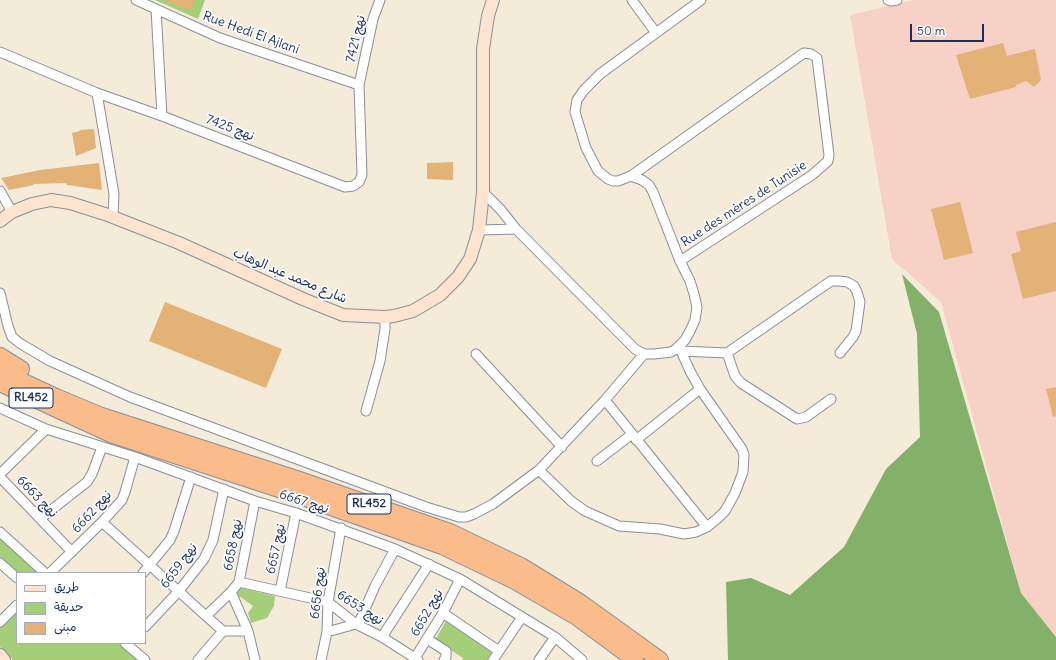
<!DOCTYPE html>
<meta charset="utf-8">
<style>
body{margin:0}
#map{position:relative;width:1056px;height:660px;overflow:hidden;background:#f4ecd8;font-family:Delius,"Playpen Sans Arabic",sans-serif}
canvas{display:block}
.legend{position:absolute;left:16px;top:572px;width:130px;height:72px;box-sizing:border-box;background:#fff;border:1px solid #a4acbf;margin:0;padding:5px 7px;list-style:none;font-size:12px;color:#1b2f5e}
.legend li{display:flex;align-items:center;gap:8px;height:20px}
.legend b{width:20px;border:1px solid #a4acbf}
.scale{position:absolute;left:910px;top:24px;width:74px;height:18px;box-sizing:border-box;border:2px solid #1b2f5e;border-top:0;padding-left:5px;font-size:12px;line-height:14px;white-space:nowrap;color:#1b2f5e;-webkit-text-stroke:3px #fff;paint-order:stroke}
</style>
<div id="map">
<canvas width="1056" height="660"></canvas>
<ul class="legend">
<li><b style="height:5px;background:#fde4d1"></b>طريق</li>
<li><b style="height:11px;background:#a5ce79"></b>حديقة</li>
<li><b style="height:11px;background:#e3b276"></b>مبنى</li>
</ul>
<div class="scale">50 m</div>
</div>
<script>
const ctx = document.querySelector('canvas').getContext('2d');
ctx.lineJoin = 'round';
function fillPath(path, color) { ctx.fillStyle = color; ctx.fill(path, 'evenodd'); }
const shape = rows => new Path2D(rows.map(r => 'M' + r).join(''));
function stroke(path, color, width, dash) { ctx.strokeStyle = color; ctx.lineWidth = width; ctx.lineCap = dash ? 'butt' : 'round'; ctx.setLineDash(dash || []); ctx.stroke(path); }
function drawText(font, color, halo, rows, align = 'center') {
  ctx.font = font + ' Delius,"Playpen Sans Arabic",sans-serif'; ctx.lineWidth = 3.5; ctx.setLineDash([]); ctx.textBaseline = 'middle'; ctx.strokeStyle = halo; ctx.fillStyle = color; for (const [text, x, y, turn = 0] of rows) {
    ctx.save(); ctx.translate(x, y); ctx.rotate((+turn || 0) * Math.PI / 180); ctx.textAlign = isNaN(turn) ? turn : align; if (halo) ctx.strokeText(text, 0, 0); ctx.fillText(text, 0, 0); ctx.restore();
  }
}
fillPath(shape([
 [914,0,1056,0,1056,637,1021,593,941,302,892,259,850,15]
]), '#f7d1c6');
fillPath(shape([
 [155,0,205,0,198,19],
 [0,536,40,573,19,573,0,557],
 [241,588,275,596,274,606,267,618,251,623,248,613,253,606,236,594],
 [17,610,17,643,119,643,139,660,13,660,0,647,0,627],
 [446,621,493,653,488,660,462,660,463,658,435,640]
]), '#a5ce79');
fillPath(shape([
 [902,274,939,312,1021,593,1056,637,1056,660,728,660,726,582,751,578,790,595,844,547,886,469,920,437,917,334]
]), '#84b169');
fillPath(shape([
 [164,0,195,0,191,10,185,8,185,9],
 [1003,43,1007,56,1035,49,1041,80,1034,87,1026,81,1016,85,1016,87,970,99,956,55],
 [94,129,96,148,76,156,72,133,80,131,79,130],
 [453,162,453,180,427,179,427,163],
 [99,163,102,190,67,185,67,183,33,184,34,185,9,190,1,178,40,170],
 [960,202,973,253,944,260,931,209],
 [1056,222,1056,291,1023,299,1011,254,1021,251,1016,232],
 [165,302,282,349,266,388,149,341],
 [1056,387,1056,416,1053,417,1046,389]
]), '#e3b276');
const street = shape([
 [136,0,220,38,359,85],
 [632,0,656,33],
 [888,0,891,1,897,0],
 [156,9,162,116],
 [0,52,97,93,162,116,345,187,353,186,359,182,362,175,359,85,373,19,380,0],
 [97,93,114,194,113,217],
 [631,176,804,53,811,54,817,58,829,155,828,161,812,175,680,261],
 [0,191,12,212],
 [483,192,501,210,516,229,635,349,644,354,654,354,671,352,676,349,685,340,690,331,695,320,697,307,694,294,690,281,680,261,653,192,649,185,642,180,631,176,618,181,613,181,608,179,598,171,586,148,575,112,577,100,584,90,600,74,701,0],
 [479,230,516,229],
 [0,293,8,326,12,337,21,344,50,361,130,397,426,507,459,517,466,517,474,514,493,504,539,470,605,400,644,354],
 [677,349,681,351,727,353,831,281,839,281,847,282,854,286,857,292,860,302,856,331,853,337,840,353],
 [727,353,735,376,741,383,797,419,806,417,831,399],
 [476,354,562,447],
 [605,400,707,527],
 [0,408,46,429,135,457,255,501,296,513,395,549,460,579,555,637,582,660],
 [366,411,380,361,385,329,385,317],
 [636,440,700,389],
 [597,461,632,434],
 [539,470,571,501,585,511,619,526,660,529,684,534,696,532,707,527,718,518,725,511,735,493,743,472,744,455,742,449,700,389,690,371,681,351],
 [0,474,46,429],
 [0,477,72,552],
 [41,518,87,482,92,474,102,447],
 [102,522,206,616],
 [0,532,45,573],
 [0,563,17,578],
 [50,573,102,522,122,500,125,492,135,457],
 [143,573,170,540,174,531,191,477],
 [239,582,328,602,356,624,382,637,418,660],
 [280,591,296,513],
 [231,592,248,631,255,660],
 [443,613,499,651],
 [0,622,17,605],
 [358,625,375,586,395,549],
 [145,627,178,592,204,559,213,540,224,489],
 [223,631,248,631],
 [327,632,356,624],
 [382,637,429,564],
 [427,639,446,651,446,657,444,660],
 [125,643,145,660],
 [415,658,443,613,460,579],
 [198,660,223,631,206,616,231,592,239,582,255,501],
 [321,660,327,632,328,602,341,528],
 [493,660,522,617],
 [539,660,555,637]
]);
const secondary = shape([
 [0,221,12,212,32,204,51,200,70,203,105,214,179,243,303,299,343,315,385,317,394,316,413,311,440,295,458,277,470,259,479,230,483,192,483,49,488,16,493,0],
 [0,655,4,660]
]);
const highway = shape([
 [0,356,21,369],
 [0,369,17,379,56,397,99,415,297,479,450,532,521,566,581,603,660,660],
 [0,383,113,435,294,494,442,546,515,581,577,617,635,660]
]);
stroke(street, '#888e9b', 11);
stroke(secondary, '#888e9b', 14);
stroke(highway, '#888e9b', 18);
stroke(street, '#fff', 9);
stroke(secondary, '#fde4d1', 12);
stroke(highway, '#fabc8b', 16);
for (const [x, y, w] of [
 [31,398,44],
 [369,504,44]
]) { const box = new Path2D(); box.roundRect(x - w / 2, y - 10, w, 20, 3); ctx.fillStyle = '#fff'; ctx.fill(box); stroke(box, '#1b2f5e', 1); }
drawText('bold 12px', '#1b2f5e', null, [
 ["RL452",31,398],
 ["RL452",369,504]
]);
drawText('13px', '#1b2f5e', '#fff', [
 ["Rue Hedi El Ajlani",251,33,20],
 ["نهج 7421",356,39,-77],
 ["نهج 7425",230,128,21],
 ["Rue des mères de Tunisie",744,204,-33],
 ["شارع محمد عبد الوهاب",290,276,23],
 ["نهج 6663",37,497,46],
 ["نهج 6667",304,502,18],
 ["نهج 6662",92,512,-48],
 ["نهج 6658",233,545,-79],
 ["نهج 6657",276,549,-78],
 ["نهج 6659",179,566,-53],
 ["نهج 6656",318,593,-83],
 ["نهج 6653",360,608,33],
 ["نهج 6652",427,613,-60]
]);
</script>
